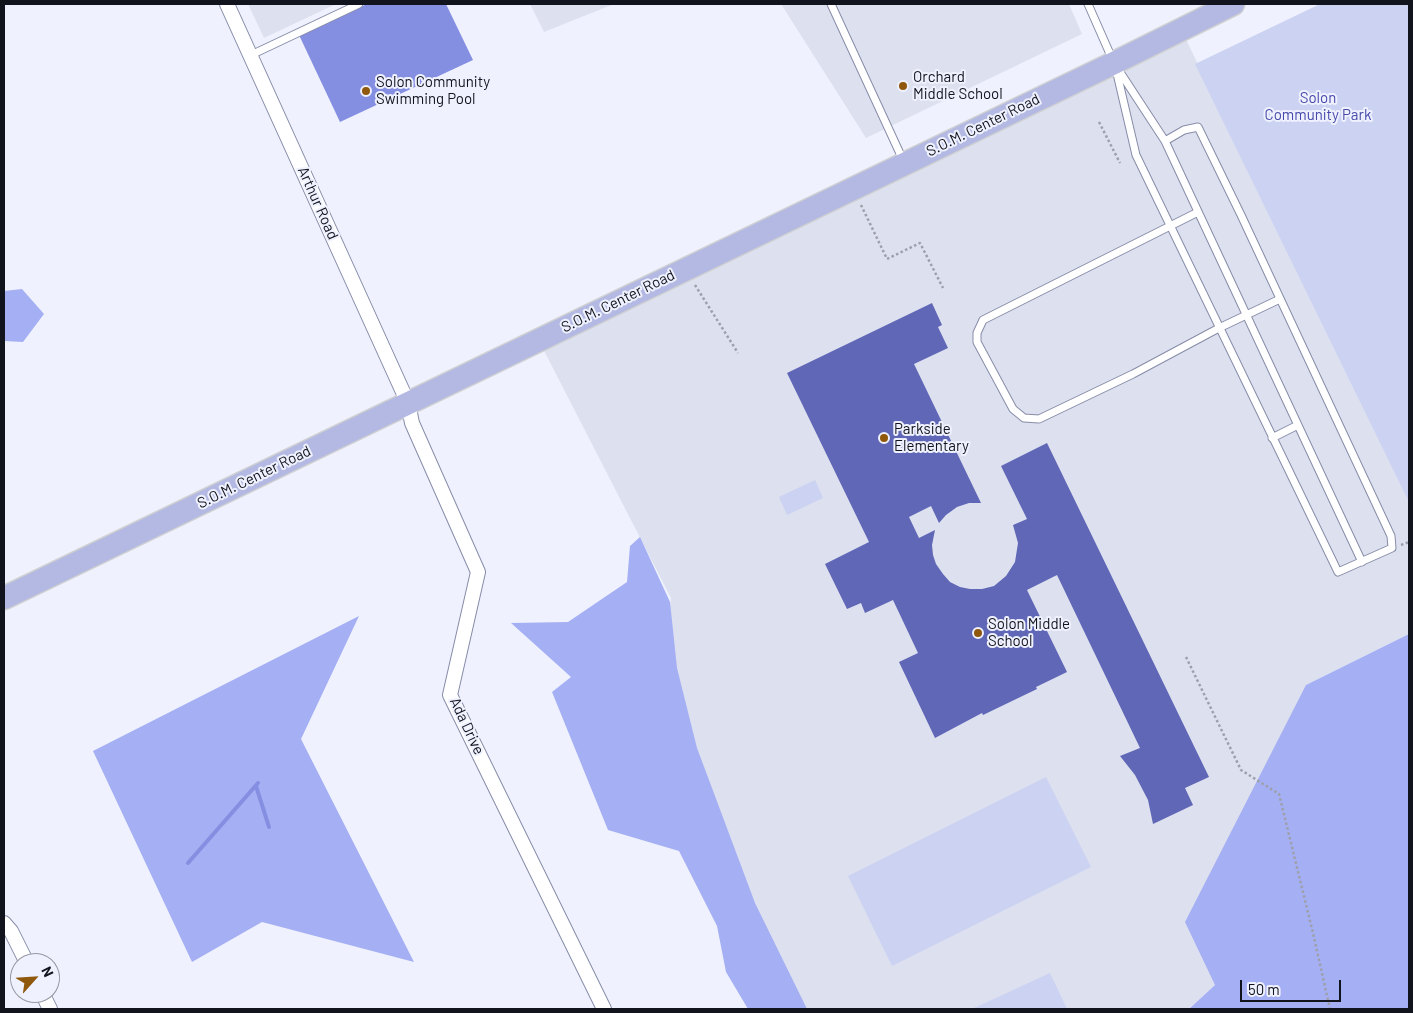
<!DOCTYPE html>
<style>
body{margin:0}
#map{position:relative;width:1413px;height:1013px;overflow:hidden;background:#eff2fe;font-family:Barlow,sans-serif}
canvas{display:block}
.frame{position:absolute;inset:0;border:5px solid #11131d;pointer-events:none}
.north{position:absolute;left:10px;top:953px;width:50px;height:50px;box-sizing:border-box;background:#eff2fe;border:1px solid #9699a4;border-radius:50%;rotate:64deg;font-size:14px;font-weight:700;line-height:20px;text-align:center;color:#11131d}
.north::after{content:'';display:block;margin:auto;width:18px;height:22px;background:#8f580c;clip-path:polygon(50% 0,100% 100%,50% 72%,0 100%)}
.scale{position:absolute;left:1240px;top:980px;width:101px;height:22px;box-sizing:border-box;border:2px solid #11131d;border-top:0;padding-left:6px;font-size:15px;line-height:18px;white-space:nowrap;color:#11131d;-webkit-text-stroke:4px #eff2fe;paint-order:stroke}
</style>
<div id="map">
<canvas width="1413" height="1013"></canvas>
<div class="frame"></div>
<div class="north">N</div>
<div class="scale">50 m</div>
</div>
<script>
const ctx = document.querySelector('canvas').getContext('2d');
ctx.lineJoin = 'round';
function fillPath(path, color) { ctx.fillStyle = color; ctx.fill(path, 'evenodd'); }
const shape = rows => new Path2D(rows.map(r => 'M' + r).join(''));
function stroke(path, color, width, dash) { ctx.strokeStyle = color; ctx.lineWidth = width; ctx.lineCap = dash ? 'butt' : 'round'; ctx.setLineDash(dash || []); ctx.stroke(path); }
function drawText(font, color, halo, rows, align = 'center') {
  ctx.font = font + ' Barlow,sans-serif'; ctx.lineWidth = 4; ctx.setLineDash([]); ctx.textBaseline = 'middle'; ctx.strokeStyle = halo; ctx.fillStyle = color; for (const [text, x, y, turn = 0] of rows) {
    ctx.save(); ctx.translate(x, y); ctx.rotate((+turn || 0) * Math.PI / 180); ctx.textAlign = isNaN(turn) ? turn : align; if (halo) ctx.strokeText(text, 0, 0); ctx.fillText(text, 0, 0); ctx.restore();
  }
}
fillPath(shape([
 [248,4,336,4,264,38],
 [530,4,614,4,544,32],
 [781,4,1069,4,1082,34,866,138],
 [1181,29,1409,500,1409,634,1306,685,1215,985,1189,1009,797,1009,656,723,671,598,538,339]
]), '#dde0ef');
fillPath(shape([
 [1320,4,1409,4,1409,502,1195,64],
 [815,480,823,498,787,515,779,497],
 [1046,777,1091,867,892,966,848,876],
 [1050,973,1067,1009,972,1009]
]), '#ccd2f2');
fillPath(shape([
 [22,289,44,314,23,342,4,341,4,291],
 [640,537,670,602,677,668,697,748,755,903,807,1009,748,1009,726,972,717,926,679,851,608,830,552,692,571,677,511,623,568,622,627,582,630,546],
 [359,616,301,739,414,962,262,922,192,962,93,751],
 [1409,634,1409,1009,1189,1009,1215,985,1185,922,1306,685]
]), '#a5aff3');
fillPath(shape([
 [367,4,446,4,473,60,340,122,299,35]
]), '#858fe2');
stroke(shape([
 [256,786,269,827],
 [188,863,258,783]
]), '#858fe2', 4);
fillPath(shape([
 [932,303,942,325,938,327,948,348,914,364,981,503,969,503,957,507,946,515,939,523,931,506,909,517,919,538,935,530,932,545,933,555,936,564,943,574,950,582,960,587,970,589,982,589,994,586,1006,576,1015,562,1018,543,1013,525,1027,519,1001,466,1047,443,1209,777,1185,788,1193,805,1153,824,1148,800,1135,775,1120,756,1140,748,1057,575,1027,590,1067,672,1036,687,1037,689,983,715,982,713,935,738,899,662,918,653,893,600,865,613,861,603,847,609,825,564,869,542,787,373]
]), '#5f67b6');
const lane = shape([
 [831,4,903,160],
 [1088,4,1114,63,1165,141,1362,562],
 [251,55,359,4],
 [1115,65,1136,155,1338,572,1392,548,1391,536,1241,215,1198,127,1184,130,1165,141],
 [1198,212,983,320,977,333,977,342,1013,409,1024,418,1039,419,1133,374,1219,328,1280,299],
 [1272,438,1298,425]
]);
const street = shape([
 [227,4,408,403,412,423,478,572,450,695,604,1009],
 [4,923,11,931,27,963],
 [42,993,50,1009]
]);
const primary = shape([
 [4,598,1114,63,1233,4]
]);
stroke(lane, '#878ca8', 9);
stroke(street, '#878ca8', 16);
stroke(primary, '#cfd0d2', 25);
stroke(shape([
 [1099,122,1120,163],
 [861,205,887,259,920,243,943,288],
 [695,285,738,353],
 [1401,545,1409,542],
 [1186,657,1241,770,1279,794,1313,933,1330,1009]
]), '#9da0ab', 2.5, [2.5, 2.5]);
stroke(lane, '#fff', 7);
stroke(street, '#fff', 14);
stroke(primary, '#b3b9e2', 22);
for (const [x, y, r, color] of [
 [903,86,5,"#8f580c"],
 [366,91,5,"#8f580c"],
 [884,438,5,"#8f580c"],
 [978,633,5,"#8f580c"]
]) { const dot = new Path2D(); dot.arc(x, y, r, 0, 2 * Math.PI); ctx.fillStyle = color; ctx.fill(dot); stroke(dot, '#eff2fe', 2); }
drawText('15px', '#11131d', '#eff2fe', [
 ["Orchard",913,77],
 ["Middle School",913,94],
 ["Solon Community",376,82],
 ["Swimming Pool",376,99],
 ["Parkside",894,429],
 ["Elementary",894,446],
 ["Solon Middle",988,624],
 ["School",988,641]
], 'left');
drawText('15px', '#4649aa', '#eff2fe', [
 ["Solon",1318,98],
 ["Community Park",1318,115]
]);
drawText('15px', '#11131d', '#eff2fe', [
 ["S.O.M. Center Road",983,125,-26],
 ["Arthur Road",318,203,66],
 ["S.O.M. Center Road",618,301,-26],
 ["S.O.M. Center Road",254,477,-26],
 ["Ada Drive",467,726,65]
]);
</script>
